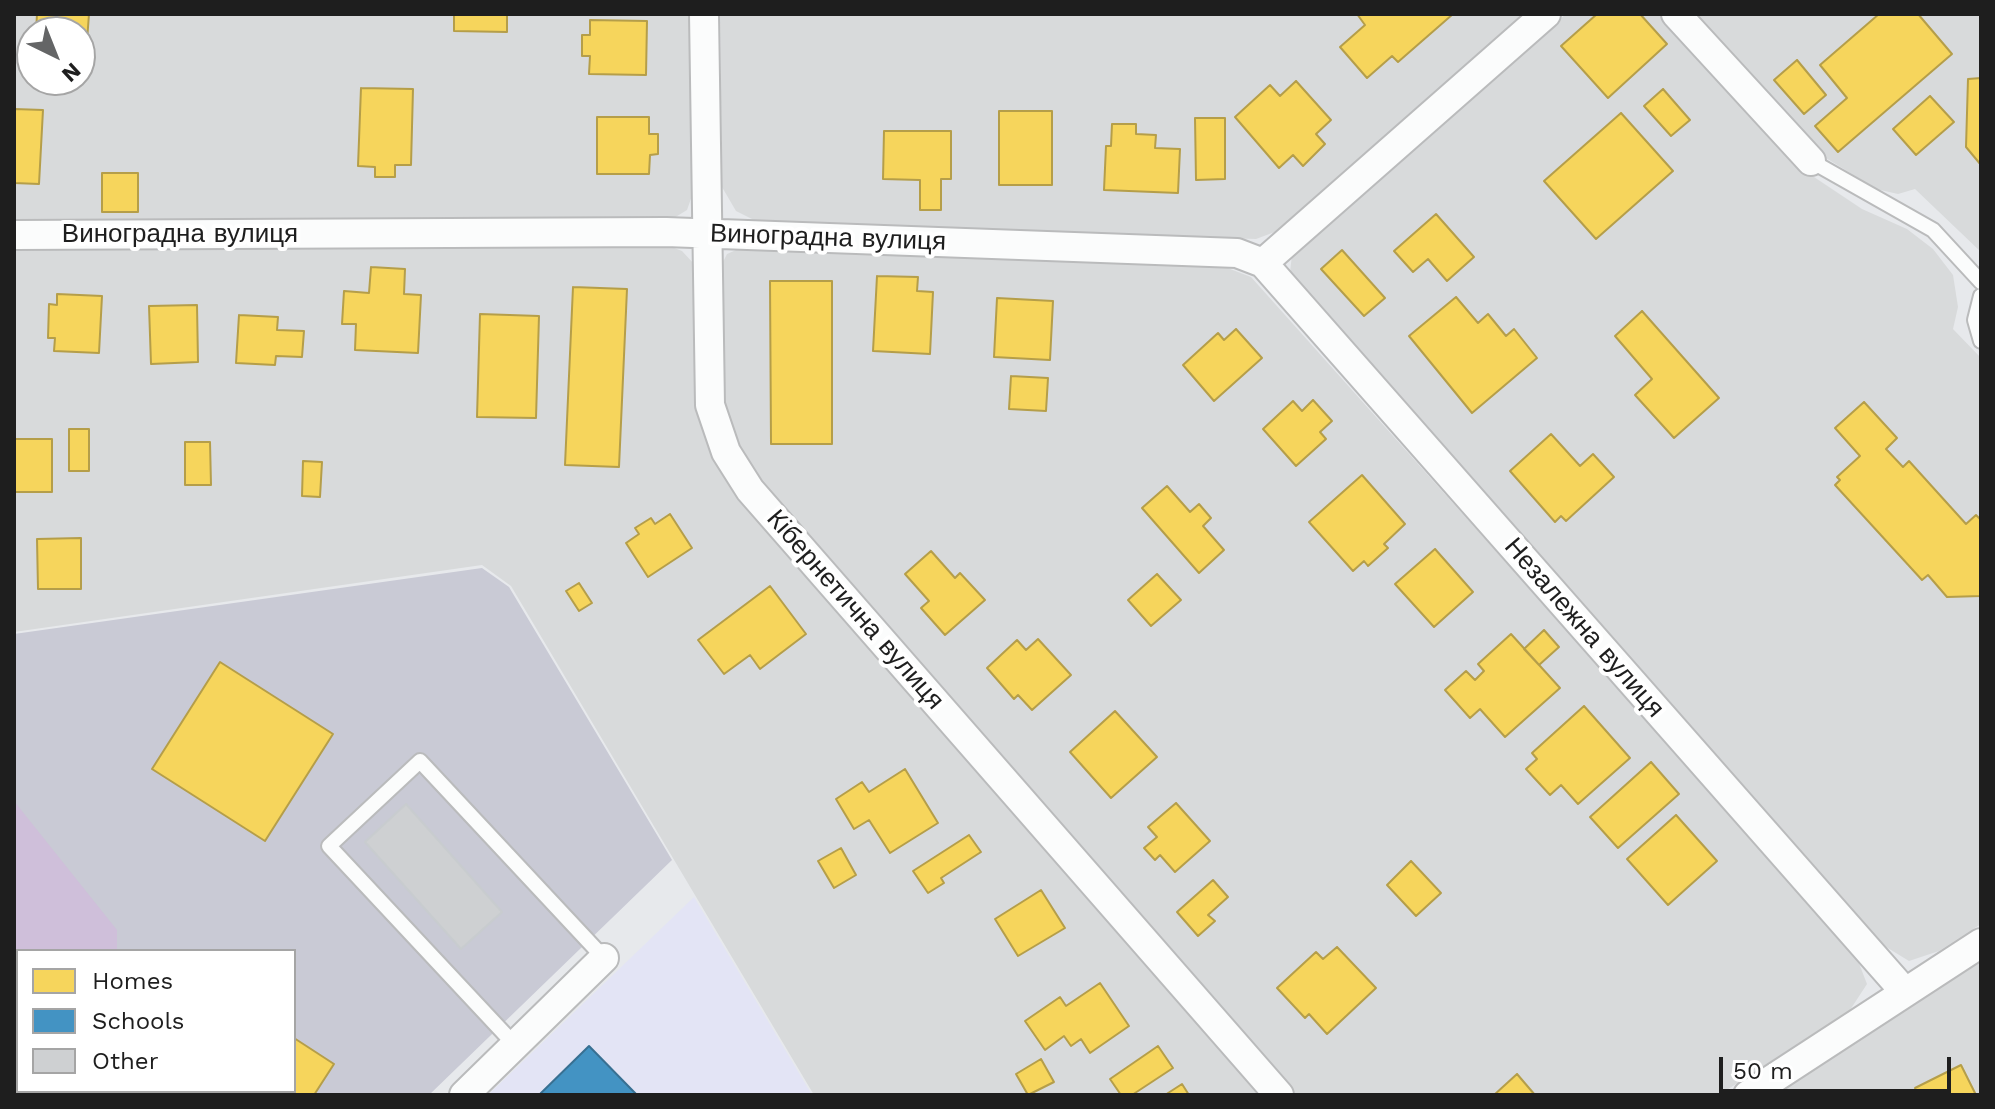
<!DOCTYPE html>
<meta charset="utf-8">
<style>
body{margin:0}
#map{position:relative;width:1995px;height:1109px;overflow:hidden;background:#e7e9ec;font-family:"Work Sans",sans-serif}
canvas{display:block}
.frame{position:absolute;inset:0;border:16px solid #1e1e1e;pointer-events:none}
.legend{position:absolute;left:16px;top:949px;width:280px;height:144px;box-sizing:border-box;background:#fff;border:2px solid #a5a5a5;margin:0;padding:10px 14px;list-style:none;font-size:24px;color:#1e1e1e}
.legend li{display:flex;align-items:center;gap:16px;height:40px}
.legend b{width:40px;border:2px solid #a5a5a5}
.north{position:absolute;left:16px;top:16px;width:80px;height:80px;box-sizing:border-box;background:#fff;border:2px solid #a5a5a5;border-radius:50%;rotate:137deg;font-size:22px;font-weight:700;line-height:32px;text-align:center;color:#1e1e1e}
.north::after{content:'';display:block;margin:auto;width:28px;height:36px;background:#646566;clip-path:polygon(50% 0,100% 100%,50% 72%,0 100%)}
.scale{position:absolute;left:1719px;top:1057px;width:232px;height:36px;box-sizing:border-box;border:4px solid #1e1e1e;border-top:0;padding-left:10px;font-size:24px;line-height:28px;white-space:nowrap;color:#1e1e1e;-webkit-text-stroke:6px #fff;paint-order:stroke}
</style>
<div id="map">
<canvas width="1995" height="1109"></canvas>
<div class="frame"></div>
<ul class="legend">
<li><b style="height:22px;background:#f6d55c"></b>Homes</li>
<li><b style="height:22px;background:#4393c3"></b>Schools</li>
<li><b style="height:22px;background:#ced0d2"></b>Other</li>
</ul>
<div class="north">N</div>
<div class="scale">50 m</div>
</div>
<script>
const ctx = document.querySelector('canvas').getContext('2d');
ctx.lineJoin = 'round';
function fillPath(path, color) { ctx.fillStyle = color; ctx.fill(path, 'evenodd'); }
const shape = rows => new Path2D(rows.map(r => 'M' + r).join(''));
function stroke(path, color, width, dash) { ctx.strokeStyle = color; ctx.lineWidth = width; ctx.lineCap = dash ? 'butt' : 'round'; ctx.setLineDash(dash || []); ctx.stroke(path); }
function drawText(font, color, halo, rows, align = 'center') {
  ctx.font = font + ' "Work Sans",sans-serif'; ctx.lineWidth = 8; ctx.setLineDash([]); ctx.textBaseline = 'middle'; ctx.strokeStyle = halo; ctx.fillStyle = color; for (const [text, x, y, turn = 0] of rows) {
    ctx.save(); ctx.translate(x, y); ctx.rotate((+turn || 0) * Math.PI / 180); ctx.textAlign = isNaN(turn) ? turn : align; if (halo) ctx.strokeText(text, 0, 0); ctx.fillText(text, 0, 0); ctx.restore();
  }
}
fillPath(shape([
 [14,14,693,14,694,190,687,210,669,221,14,221],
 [32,32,80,32,80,80,32,80],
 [720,14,1525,14,1280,230,1256,239,758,222,736,211,722,187],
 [1566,14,1658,14,1796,165,1862,209,1907,229,1933,249,1953,275,1958,307,1953,329,1981,358,1981,924,1939,951,1909,961,1878,942,1290,272,1292,255],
 [1691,14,1981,14,1981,252,1915,189,1898,194,1876,189,1813,150],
 [664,244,682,251,695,265,716,457,1261,1095,814,1095,511,586,482,565,14,632,14,248],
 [743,247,1225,267,1251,277,1855,953,1867,984,1850,1010,1719,1095,1297,1095,759,483,736,448,721,405,720,268,727,254],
 [1981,957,1981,1095,1770,1095]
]), '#d8dadb');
fillPath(shape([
 [694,897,812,1095,488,1095]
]), '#e3e4f5');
fillPath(shape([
 [482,568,509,587,672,860,429,1095,14,1095,14,634],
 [18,951,294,951,294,1091,18,1091]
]), '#c9cad5');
fillPath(shape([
 [14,801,117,930,117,951,18,951,18,1091,112,1091,112,1095,14,1095]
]), '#cfbfda');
const homes = shape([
 [37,14,89,14,87,41,80,41,80,32,36,32,37,14],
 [454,14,507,14,507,32,454,31,454,14],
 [1453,14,1398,62,1392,56,1367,78,1340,47,1365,25,1357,14,1453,14],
 [1597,14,1640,14,1667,44,1608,98,1561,46,1597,14],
 [1879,14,1918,14,1952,54,1838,152,1815,126,1847,98,1820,65,1879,14],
 [590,20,647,21,646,75,589,74,590,56,582,56,582,35,590,35,590,20],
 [1797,60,1826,95,1804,114,1774,80,1797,60],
 [1981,78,1981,165,1966,147,1968,79,1981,78],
 [1296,81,1331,120,1316,134,1325,144,1303,166,1293,155,1279,168,1235,117,1270,85,1280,96,1296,81],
 [361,88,413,89,411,165,395,165,395,177,375,177,375,167,358,166,361,88],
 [1663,89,1690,120,1671,136,1644,106,1663,89],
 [1930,96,1954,122,1916,155,1893,129,1930,96],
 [14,109,43,110,39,184,14,183,14,109],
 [999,111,1052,111,1052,185,999,185,999,111],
 [1621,113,1673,171,1596,239,1544,181,1621,113],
 [597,117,649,117,649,134,658,134,658,154,650,155,649,174,597,174,597,117],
 [1195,118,1225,118,1225,179,1196,180,1195,118],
 [1112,124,1136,124,1136,134,1156,135,1155,148,1180,149,1178,193,1104,190,1106,146,1111,146,1112,124],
 [884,131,951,131,951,179,941,179,941,210,920,210,920,180,883,179,884,131],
 [102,173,138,173,138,212,102,212,102,173],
 [1436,214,1474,257,1447,281,1428,259,1413,272,1394,251,1436,214],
 [1342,250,1385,298,1364,316,1321,269,1342,250],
 [371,267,405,269,404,294,421,295,418,353,355,350,356,324,342,324,344,291,369,293,371,267],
 [877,276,918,277,917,291,933,292,930,354,873,351,877,276],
 [770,281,832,281,832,444,771,444,770,281],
 [573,287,627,289,619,467,565,465,573,287],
 [57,294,102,296,99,353,54,351,55,338,48,338,49,304,57,305,57,294],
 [1456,297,1478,323,1488,314,1506,336,1514,329,1537,358,1472,413,1409,336,1456,297],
 [997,298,1053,301,1050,360,994,357,997,298],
 [197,305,198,362,151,364,149,306,197,305],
 [1642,311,1719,398,1674,438,1635,395,1652,379,1615,336,1642,311],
 [480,314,539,316,536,418,477,417,480,314],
 [239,315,278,317,277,330,304,331,302,357,276,356,275,365,236,363,239,315],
 [1236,329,1262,358,1214,401,1183,365,1218,333,1224,340,1236,329],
 [1011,376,1048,378,1046,411,1009,409,1011,376],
 [1313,400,1332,421,1320,432,1326,439,1296,466,1263,429,1293,401,1302,411,1313,400],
 [1864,402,1897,438,1886,449,1903,467,1909,461,1966,524,1976,515,1981,520,1981,596,1947,597,1928,575,1922,580,1835,485,1840,480,1837,477,1860,456,1835,428,1864,402],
 [69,429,89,429,89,471,69,471,69,429],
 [1551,434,1580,466,1593,454,1614,477,1566,521,1561,516,1555,522,1510,471,1551,434],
 [14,439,52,439,52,492,14,492,14,439],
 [185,442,210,442,211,485,185,485,185,442],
 [303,461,322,462,320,497,302,496,303,461],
 [1362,475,1405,524,1384,544,1388,548,1368,566,1364,561,1353,571,1309,522,1362,475],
 [1167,486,1190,512,1199,504,1211,518,1203,526,1224,550,1199,573,1142,508,1167,486],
 [670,514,692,548,648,577,626,543,639,534,635,528,651,518,655,524,670,514],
 [81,538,81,589,38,589,37,539,81,538],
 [1435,549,1473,592,1434,627,1395,584,1435,549],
 [931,551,955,578,960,573,985,600,945,635,921,608,929,601,905,574,931,551],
 [1157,574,1181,600,1151,626,1128,600,1157,574],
 [579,583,592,603,579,611,566,591,579,583],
 [770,586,806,634,760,669,750,655,724,674,698,640,770,586],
 [1544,630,1559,647,1539,665,1524,649,1544,630],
 [1511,634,1560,688,1505,737,1480,709,1470,718,1445,690,1466,671,1475,680,1484,671,1478,664,1511,634],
 [1038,639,1071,675,1032,710,1018,695,1014,699,987,668,1017,640,1026,650,1038,639],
 [220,662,333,734,265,841,152,769,220,662],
 [1584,706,1630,758,1578,804,1561,785,1550,795,1526,769,1537,759,1532,753,1584,706],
 [1115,711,1157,757,1111,798,1070,752,1115,711],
 [1651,762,1679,794,1618,848,1590,817,1651,762],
 [905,769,938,823,890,853,869,820,854,829,836,799,862,782,869,792,905,769],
 [1176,803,1210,841,1175,872,1160,855,1155,860,1144,848,1157,837,1148,827,1176,803],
 [1676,815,1717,861,1668,905,1627,859,1676,815],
 [969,835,981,852,941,878,944,883,928,893,913,871,969,835],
 [841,848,856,875,834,888,818,861,841,848],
 [1411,861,1441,893,1416,916,1387,885,1411,861],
 [1213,880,1228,897,1208,915,1215,921,1198,936,1177,912,1213,880],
 [1041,890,1065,928,1018,956,995,919,1041,890],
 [1337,947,1376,988,1327,1034,1309,1014,1305,1018,1277,988,1316,952,1323,959,1337,947],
 [1100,983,1129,1026,1090,1053,1081,1039,1071,1046,1064,1036,1045,1050,1025,1021,1060,997,1066,1006,1100,983],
 [294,1038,334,1064,314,1095,155,1095,158,1091,294,1091,294,1038],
 [1158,1046,1173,1068,1132,1095,1121,1095,1110,1079,1158,1046],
 [1041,1059,1054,1082,1028,1095,1016,1074,1041,1059],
 [1961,1065,1976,1095,1919,1095,1915,1088,1961,1065],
 [1517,1074,1535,1095,1494,1095,1517,1074],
 [1182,1084,1189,1095,1165,1095,1182,1084]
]);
fillPath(homes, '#f6d55c');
stroke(homes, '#b59e49', 2);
const schools = shape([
 [589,1046,637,1095,539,1095,589,1046]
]);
fillPath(schools, '#4393c3');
stroke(schools, '#387092', 2);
const building = shape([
 [406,804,502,912,461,949,365,842,406,804],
 [14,969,18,969,18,1091,59,1091,59,1095,14,1095,14,969]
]);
fillPath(building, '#ced0d2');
stroke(building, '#c8cccf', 2);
const lane = shape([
 [1811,161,1933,230,1981,282],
 [1981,296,1975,320,1981,341],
 [515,1045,329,846,420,761,604,958]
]);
const street = shape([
 [704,14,710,405,726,452,750,490,1279,1095],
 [1676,14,1811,161],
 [14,235,666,232,1237,253,1263,263,1546,14],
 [1263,263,1905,992],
 [464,1095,604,958],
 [1748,1095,1981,943]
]);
stroke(lane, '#babbbc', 18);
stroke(street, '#babbbc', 32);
stroke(lane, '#fbfcfc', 14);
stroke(street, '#fbfcfc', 28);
drawText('26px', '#1e1e1e', '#fff', [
 ["Виноградна вулиця",180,234],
 ["Виноградна вулиця",828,238,2],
 ["Кібернетична вулиця",855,610,49],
 ["Незалежна вулиця",1584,628,49]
]);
</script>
